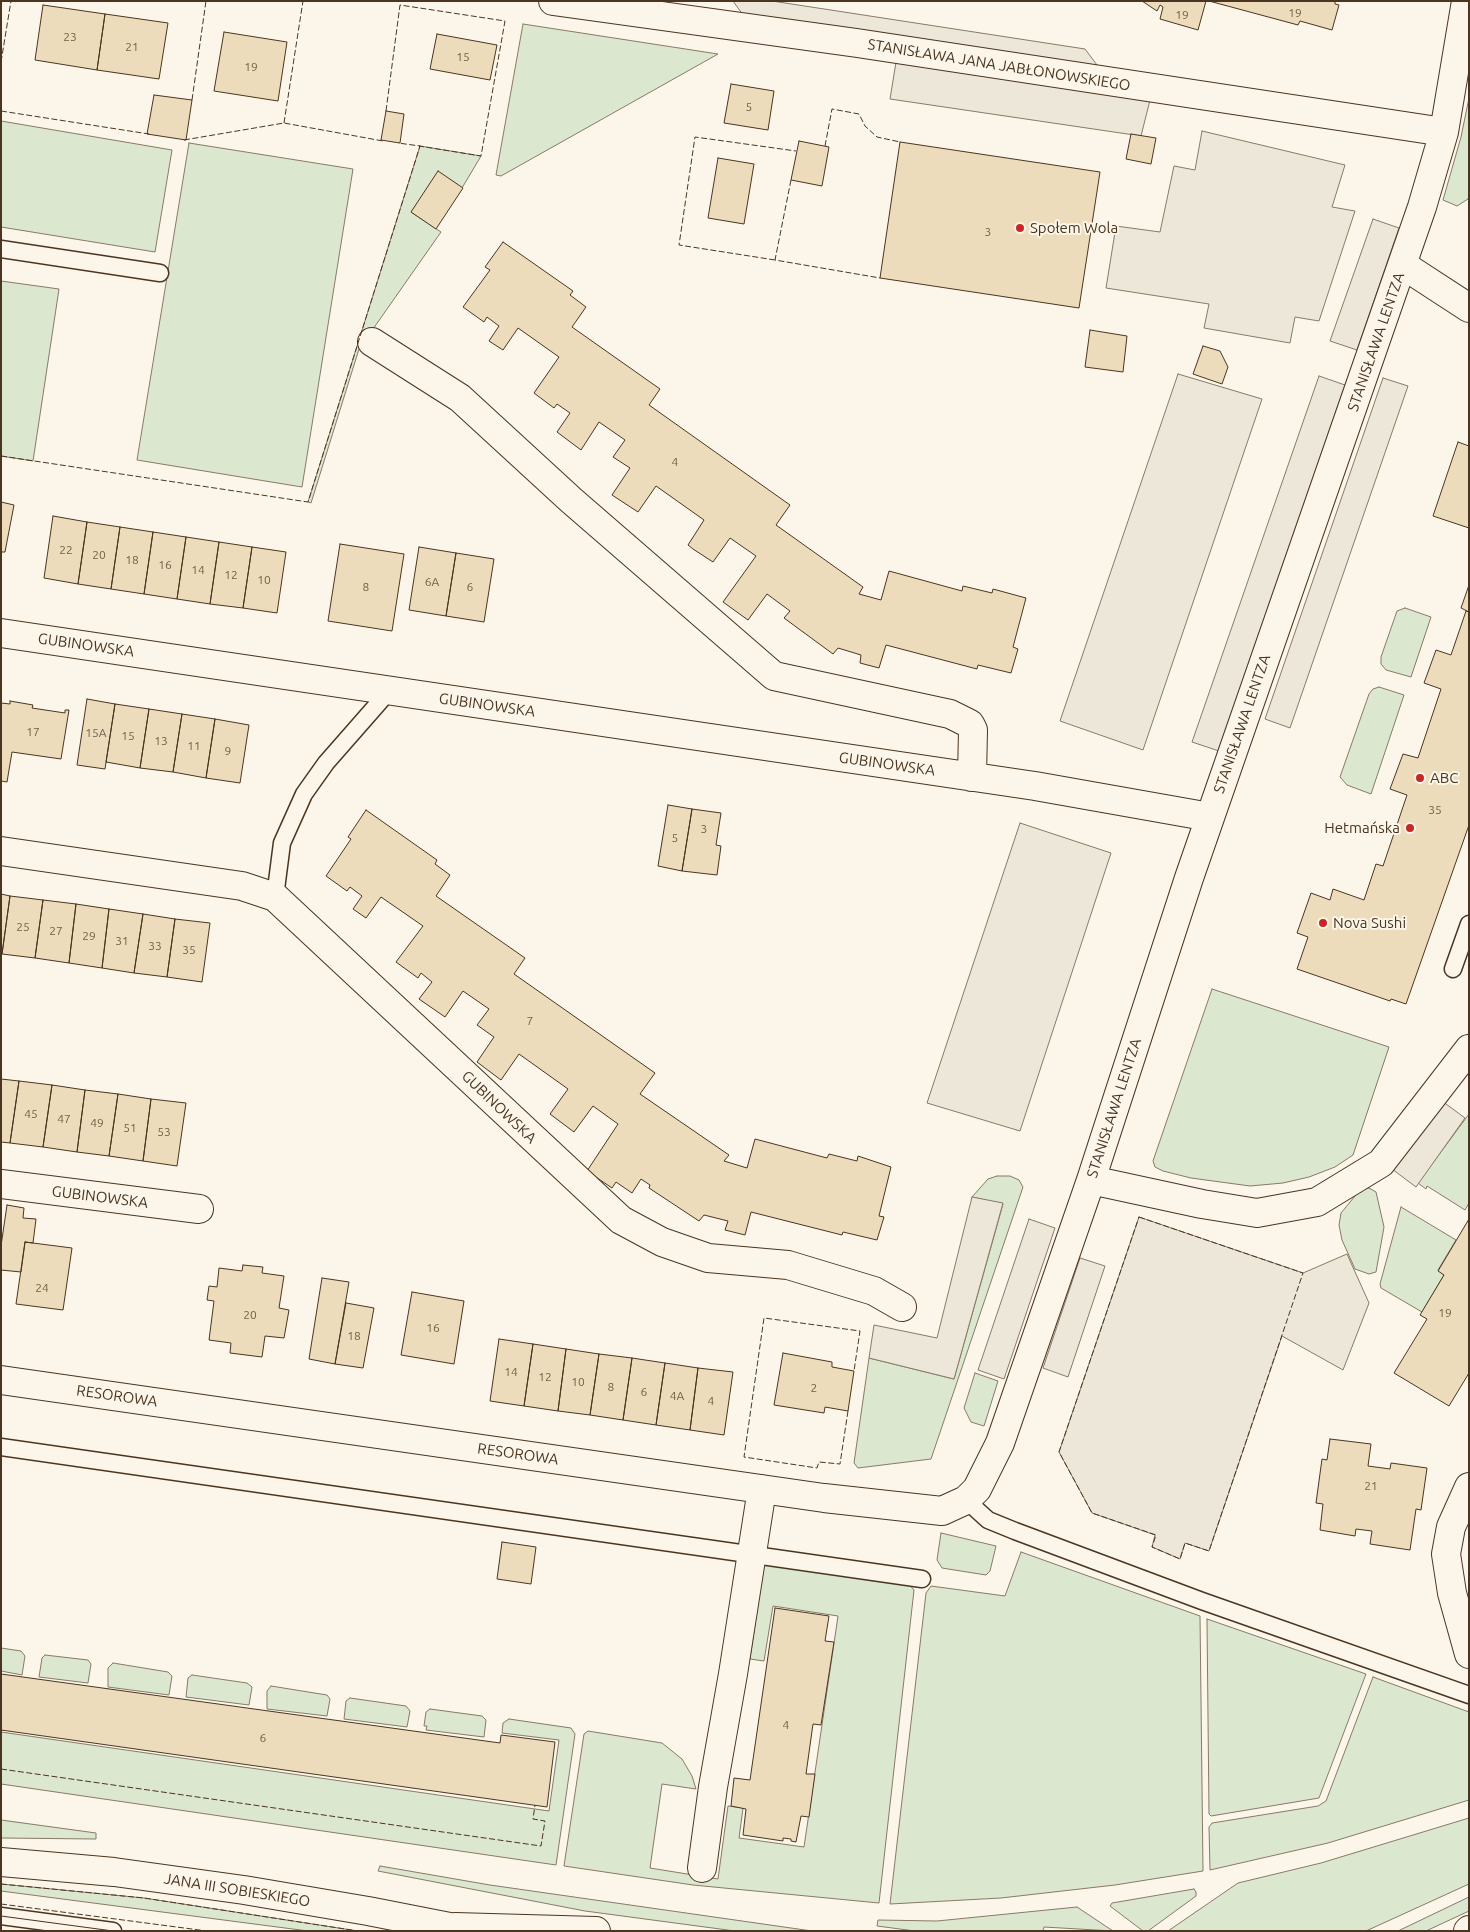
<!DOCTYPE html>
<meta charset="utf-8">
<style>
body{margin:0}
#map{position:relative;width:1470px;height:1932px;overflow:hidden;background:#fbf6e9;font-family:Ubuntu,sans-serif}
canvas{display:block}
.frame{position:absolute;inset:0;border:2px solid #4a3520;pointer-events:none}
</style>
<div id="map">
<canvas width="1470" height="1932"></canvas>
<div class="frame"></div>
</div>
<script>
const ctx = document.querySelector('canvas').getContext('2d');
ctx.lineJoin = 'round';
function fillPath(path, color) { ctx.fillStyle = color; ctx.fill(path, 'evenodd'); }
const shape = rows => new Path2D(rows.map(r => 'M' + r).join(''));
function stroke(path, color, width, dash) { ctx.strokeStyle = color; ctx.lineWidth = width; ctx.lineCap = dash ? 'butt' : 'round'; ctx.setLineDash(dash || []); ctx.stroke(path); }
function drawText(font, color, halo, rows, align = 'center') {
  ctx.font = font + ' Ubuntu,sans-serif'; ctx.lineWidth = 4; ctx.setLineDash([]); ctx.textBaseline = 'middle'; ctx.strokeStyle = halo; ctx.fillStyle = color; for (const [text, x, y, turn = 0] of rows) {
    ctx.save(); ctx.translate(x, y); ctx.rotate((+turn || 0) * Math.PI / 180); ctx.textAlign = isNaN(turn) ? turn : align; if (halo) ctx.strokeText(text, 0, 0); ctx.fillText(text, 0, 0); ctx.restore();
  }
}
const green = shape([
 [523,24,718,54,501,176,496,175,523,24],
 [1469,98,1469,196,1468,199,1457,206,1443,200,1461,137,1469,98],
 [1,121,172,150,155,252,1,227,1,121],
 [189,143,353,169,302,487,137,460,189,143],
 [420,146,481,156,462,188,411,212,441,232,359,349,311,503,308,502,420,146],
 [1,281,59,289,33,461,1,456,1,281],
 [1405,608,1431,617,1411,677,1386,670,1381,664,1381,657,1397,611,1405,608],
 [1379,687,1404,695,1371,794,1347,785,1340,777,1369,694,1373,689,1379,687],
 [1212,989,1389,1047,1353,1155,1335,1167,1309,1177,1283,1183,1250,1186,1191,1178,1163,1171,1155,1167,1153,1161,1212,989],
 [1469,1114,1469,1203,1465,1210,1427,1186,1426,1189,1418,1183,1469,1114],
 [997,1176,1010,1176,1019,1180,1023,1187,931,1459,858,1468,854,1463,869,1358,954,1379,1003,1204,972,1197,988,1179,997,1176],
 [1369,1188,1376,1192,1384,1227,1376,1272,1369,1274,1355,1269,1342,1240,1339,1225,1341,1213,1360,1190,1369,1188],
 [1401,1207,1456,1240,1438,1270,1444,1275,1422,1312,1381,1288,1380,1284,1401,1207],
 [975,1373,998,1381,984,1426,971,1422,964,1408,975,1373],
 [941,1533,996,1546,990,1571,986,1575,942,1568,937,1560,941,1533],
 [1021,1552,1200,1616,1203,1871,1115,1885,1001,1898,890,1904,926,1593,931,1586,1005,1596,1021,1552],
 [767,1563,908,1583,914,1590,879,1903,693,1885,564,1866,584,1734,588,1731,662,1743,682,1759,692,1776,696,1789,662,1784,650,1868,718,1879,728,1806,743,1808,739,1838,804,1847,838,1616,773,1606,764,1661,750,1659,763,1567,767,1563],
 [1207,1619,1366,1674,1319,1798,1211,1816,1209,1814,1207,1619],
 [1,1648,21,1651,25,1656,22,1675,1,1671,1,1648],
 [45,1655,88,1660,91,1664,88,1683,39,1677,42,1658,45,1655],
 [113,1663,168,1672,172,1676,169,1695,108,1687,108,1668,113,1663],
 [192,1675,247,1683,252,1687,249,1705,186,1697,188,1678,192,1675],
 [1373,1677,1469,1712,1469,1800,1328,1843,1210,1870,1209,1827,1212,1823,1318,1806,1326,1801,1373,1677],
 [271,1686,327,1695,330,1699,327,1716,267,1709,267,1691,271,1686],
 [350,1698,406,1706,410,1711,407,1727,344,1719,346,1701,350,1698],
 [430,1709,482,1716,486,1720,484,1737,426,1730,427,1726,424,1726,426,1712,430,1709],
 [509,1719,571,1728,575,1734,556,1865,1,1784,1,1732,549,1811,559,1740,502,1733,503,1723,509,1719],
 [1469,1818,1469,1884,1366,1931,1168,1931,1238,1883,1321,1863,1469,1818],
 [1,1820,96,1833,96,1839,1,1838,1,1820],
 [380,1866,490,1885,812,1931,735,1931,585,1911,378,1871,380,1866],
 [1,1884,144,1898,358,1931,308,1931,1,1891,1,1884],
 [1194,1889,1196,1892,1196,1896,1148,1931,1143,1931,1110,1906,1112,1903,1194,1889],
 [1469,1897,1469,1911,1426,1931,1398,1931,1469,1897],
 [1077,1907,1113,1931,1044,1927,1043,1931,915,1931,877,1926,878,1920,937,1921,1077,1907]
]);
fillPath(green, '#dce7d0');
stroke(green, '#887966', 1);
const parking = shape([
 [733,1,772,1,1085,49,1109,81,1153,88,1141,136,890,99,898,50,753,29,733,1],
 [1202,131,1345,165,1332,207,1355,211,1319,321,1295,317,1290,343,1204,328,1209,304,1106,288,1116,226,1160,232,1174,166,1195,170,1202,131],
 [1373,219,1399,228,1357,350,1330,341,1373,219],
 [1178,374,1262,399,1143,750,1060,721,1178,374],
 [1319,376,1345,385,1219,751,1192,742,1319,376],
 [1383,378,1408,386,1290,728,1265,719,1383,378],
 [1020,823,1111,853,1020,1131,927,1103,1020,823],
 [1442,1101,1465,1118,1416,1187,1392,1169,1442,1101],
 [972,1197,1003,1203,954,1379,869,1358,874,1325,937,1338,972,1197],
 [1139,1217,1303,1273,1347,1254,1369,1303,1343,1370,1282,1336,1209,1551,1185,1543,1180,1559,1152,1547,1155,1535,1092,1513,1059,1452,1139,1217],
 [1029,1219,1055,1228,1004,1379,978,1370,1029,1219],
 [1080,1258,1105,1266,1068,1377,1043,1368,1080,1258]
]);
fillPath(parking, '#ede7d9');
stroke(parking, '#887966', 1);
const building = shape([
 [1142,1,1206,1,1198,30,1160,19,1163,7,1160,5,1157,11,1142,1],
 [1209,1,1335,1,1335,4,1339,5,1332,30,1300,21,1298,25,1209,1],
 [43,5,105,14,97,70,35,60,43,5],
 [105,14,168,23,159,79,97,70,105,14],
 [224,32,287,42,278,101,214,91,224,32],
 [437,34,497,45,490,80,430,69,437,34],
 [731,84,774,91,768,130,724,123,731,84],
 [154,95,192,100,186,140,147,134,154,95],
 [386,111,404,114,400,143,381,140,386,111],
 [1131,134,1156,138,1151,164,1126,159,1131,134],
 [799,141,829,147,822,186,791,180,799,141],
 [900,142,1100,172,1079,308,880,278,900,142],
 [718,158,754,164,744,224,708,218,718,158],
 [438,171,463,188,436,229,411,212,438,171],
 [503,242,573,291,570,295,586,307,572,327,660,389,649,405,790,505,776,525,863,587,859,594,881,600,889,571,962,591,963,586,992,593,993,589,1026,598,1013,647,1018,649,1011,673,978,665,977,669,886,645,879,668,860,663,861,655,838,648,833,654,784,618,790,611,767,594,748,620,723,602,756,556,730,538,713,562,693,549,688,545,704,520,656,486,638,512,612,495,630,468,613,457,625,440,599,422,581,450,557,432,570,413,557,404,554,408,534,393,559,357,518,328,503,350,489,341,499,326,487,317,484,322,463,307,490,270,485,267,503,242],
 [1090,330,1127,336,1123,372,1085,367,1090,330],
 [1203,346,1220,351,1228,367,1222,384,1193,374,1203,346],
 [1458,442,1469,446,1469,528,1433,516,1458,442],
 [1,502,14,505,5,552,1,552,1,502],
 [53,516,87,522,78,584,44,578,53,516],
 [87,522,120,527,111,589,78,584,87,522],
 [120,527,153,532,144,594,111,589,120,527],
 [153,532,186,537,177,599,144,594,153,532],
 [186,537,219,542,210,604,177,599,186,537],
 [219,542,252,547,243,608,210,604,219,542],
 [340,544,404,554,392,631,328,621,340,544],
 [252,547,286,552,277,613,243,608,252,547],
 [419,547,456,553,446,616,409,610,419,547],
 [456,553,494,559,484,622,446,616,456,553],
 [1469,585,1469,612,1461,608,1469,585],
 [1466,611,1469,612,1469,825,1406,1004,1391,999,1390,1001,1297,969,1308,937,1297,933,1311,893,1330,900,1333,889,1364,900,1376,864,1383,866,1407,795,1390,789,1403,754,1418,758,1441,689,1424,683,1436,650,1451,655,1466,611],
 [87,699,115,704,105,769,77,765,87,699],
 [10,701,33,705,32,708,65,713,65,710,69,710,61,759,12,752,7,782,1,781,1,703,10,704,10,701],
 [115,704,149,709,140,768,106,762,115,704],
 [149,709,182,714,173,772,140,768,149,709],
 [182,714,215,719,206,778,173,772,182,714],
 [215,719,249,725,240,783,206,778,215,719],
 [668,805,692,809,682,871,658,866,668,805],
 [692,809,721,813,716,845,721,846,717,875,682,871,692,809],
 [366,810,437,860,435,864,450,875,436,896,525,958,514,974,655,1073,640,1094,729,1155,724,1161,747,1168,755,1139,827,1158,829,1154,857,1161,858,1156,891,1167,879,1216,884,1217,877,1240,843,1232,842,1235,751,1212,745,1235,725,1230,728,1221,704,1215,699,1221,649,1188,650,1185,641,1179,632,1193,616,1182,612,1188,587,1171,618,1124,593,1106,574,1132,550,1114,568,1089,519,1054,501,1080,477,1062,494,1037,477,1025,489,1009,463,991,445,1017,419,999,432,982,421,973,418,978,396,962,423,926,381,897,366,918,353,909,362,896,350,887,347,891,326,876,351,839,348,837,366,810],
 [1,894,10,896,2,954,1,954,1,894],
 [10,896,43,900,35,958,2,954,10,896],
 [43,900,76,904,69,963,35,958,43,900],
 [76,904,109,909,102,968,69,963,76,904],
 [109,909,143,914,134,973,102,968,109,909],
 [143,914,175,919,167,977,134,973,143,914],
 [175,919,210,923,202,982,167,977,175,919],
 [1,1079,19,1081,10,1143,1,1142,1,1079],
 [19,1081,52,1085,43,1147,10,1143,19,1081],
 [52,1085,85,1090,77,1152,43,1147,52,1085],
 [85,1090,118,1094,109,1156,77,1152,85,1090],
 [118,1094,151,1099,143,1161,109,1156,118,1094],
 [151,1099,186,1103,177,1166,143,1161,151,1099],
 [7,1205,24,1208,23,1218,36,1219,33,1243,25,1242,21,1272,1,1270,1,1246,7,1205],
 [1469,1219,1469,1373,1449,1406,1394,1373,1427,1319,1420,1315,1444,1275,1438,1271,1469,1219],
 [25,1242,72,1248,63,1310,16,1304,25,1242],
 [243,1265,263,1267,262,1273,284,1276,279,1308,289,1310,284,1338,265,1336,262,1357,230,1353,231,1343,209,1340,214,1301,207,1300,209,1286,217,1287,219,1268,242,1271,243,1265],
 [322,1278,349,1282,335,1364,309,1359,322,1278],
 [412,1292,464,1301,454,1364,401,1355,412,1292],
 [346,1303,374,1308,363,1368,335,1364,346,1303],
 [499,1339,533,1344,524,1406,490,1401,499,1339],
 [533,1344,566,1349,558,1411,524,1406,533,1344],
 [566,1349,599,1354,590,1415,558,1411,566,1349],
 [783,1353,832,1362,832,1367,854,1371,848,1411,825,1407,824,1413,774,1405,783,1353],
 [599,1354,632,1358,623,1420,590,1415,599,1354],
 [632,1358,665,1363,656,1425,623,1420,632,1358],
 [665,1363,698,1368,690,1430,656,1425,665,1363],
 [698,1368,733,1372,724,1435,690,1430,698,1368],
 [1330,1439,1371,1444,1368,1466,1390,1469,1391,1463,1427,1468,1421,1510,1416,1509,1410,1550,1370,1544,1372,1531,1356,1529,1355,1536,1320,1530,1323,1504,1316,1503,1322,1459,1327,1460,1330,1439],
 [502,1542,536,1547,531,1584,497,1579,502,1542],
 [775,1608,829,1616,825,1641,834,1642,821,1725,813,1724,806,1774,815,1774,809,1817,801,1816,796,1842,791,1841,791,1839,783,1838,783,1841,743,1835,746,1809,731,1806,734,1778,750,1780,775,1608],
 [1,1674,500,1743,501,1735,555,1742,547,1807,1,1730,1,1674]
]);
fillPath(building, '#ecdcbc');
stroke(building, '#4a3520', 1);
const lane = shape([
 [1,249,160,273],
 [275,897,282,843,304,794,326,763,390,690],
 [1453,969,1469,924],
 [1,1447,922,1579],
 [966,1500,988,1520,1015,1531,1202,1601,1469,1695],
 [1,1916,113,1931]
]);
const street = shape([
 [553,1,857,43,1444,132],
 [1403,265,1469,308],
 [372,342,460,398,571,500,774,676,950,714,970,724,973,730,972,777],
 [1,633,1035,786,1210,817],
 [1,851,242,886,275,897,621,1220,662,1242,708,1258,788,1265,874,1291,902,1307],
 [1091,1180,1202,1204,1257,1213,1317,1202,1381,1163,1469,1049],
 [1,1184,199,1209],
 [1,1380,824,1498,942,1511,966,1500,977,1489,1000,1443,1091,1180,1189,878,1422,207,1444,132,1466,1],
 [1469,1487,1451,1527,1446,1554,1452,1593,1469,1654],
 [702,1868,713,1787,733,1674,762,1489]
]);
const secondary = shape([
 [1,1862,114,1872,244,1890,368,1911,470,1931],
 [455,1927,596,1931],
 [1468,1931,1469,1930]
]);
stroke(lane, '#4a3520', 19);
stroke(street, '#4a3520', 30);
stroke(secondary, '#4a3520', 30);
stroke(lane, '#fbf6e9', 16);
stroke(street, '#fbf6e9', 28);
stroke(secondary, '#fbf6e9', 28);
stroke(shape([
 [1,1916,113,1931]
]), '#4a3520', 1);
stroke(shape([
 [1,62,11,1],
 [192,100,206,1],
 [1,111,149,134],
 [386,111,400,5,505,21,481,156,419,146],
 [284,123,303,1],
 [184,140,284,123,383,141],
 [825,146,832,109,859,114,865,126,877,137,900,142],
 [791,180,775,260,880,278],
 [775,260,679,245,695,137,796,151],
 [1,456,308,502,420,146,398,143],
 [1139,1217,1303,1273,1209,1551,1185,1543,1180,1559,1152,1547,1156,1535,1092,1513,1059,1452,1139,1217],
 [848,1411,840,1464,819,1462,817,1468,744,1457,764,1318,860,1331,854,1371],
 [1,1769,541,1846,545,1821,533,1819,535,1805],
 [1,1884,144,1898,358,1931],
 [1,1904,207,1931]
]), '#4a3520', 1, [6, 2.5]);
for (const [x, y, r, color] of [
 [1020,228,5,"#c62828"],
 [1420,778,5,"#c62828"],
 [1410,828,5,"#c62828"],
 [1323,923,5,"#c62828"]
]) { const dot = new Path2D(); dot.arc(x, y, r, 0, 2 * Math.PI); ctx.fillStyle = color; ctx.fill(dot); stroke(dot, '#fbf6e9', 2); }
drawText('12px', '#725f47', null, [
 ["19",1295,13],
 ["19",1182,15],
 ["23",70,37],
 ["21",132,47],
 ["15",463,57],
 ["19",251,67],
 ["5",749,107],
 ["3",988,232],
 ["4",675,462],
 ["22",66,550],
 ["20",99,555],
 ["18",132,560],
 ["16",165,565],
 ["14",198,570],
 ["12",231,575],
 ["10",264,580],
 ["6A",432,582],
 ["8",366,587],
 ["6",470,587],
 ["17",33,732],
 ["15A",96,733],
 ["15",128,736],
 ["13",161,741],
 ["11",194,746],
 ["9",228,751],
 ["35",1435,810],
 ["3",704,829],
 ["5",675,838],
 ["25",23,927],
 ["27",56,931],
 ["29",89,936],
 ["31",122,941],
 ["33",155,946],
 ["35",189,950],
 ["7",530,1021],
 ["45",31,1114],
 ["47",64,1119],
 ["49",97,1123],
 ["51",130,1128],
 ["53",164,1132],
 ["24",42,1288],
 ["19",1445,1313],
 ["20",250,1315],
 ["16",433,1328],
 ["18",354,1336],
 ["14",511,1372],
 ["12",545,1377],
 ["10",578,1382],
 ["8",611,1387],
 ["2",814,1388],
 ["6",644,1392],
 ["4A",677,1396],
 ["4",711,1401],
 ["21",1371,1486],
 ["4",786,1725],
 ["6",263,1738]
]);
drawText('15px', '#4a3520', '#fbf6e9', [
 ["STANISŁAWA JANA JABŁONOWSKIEGO",999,65,9],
 ["STANISŁAWA LENTZA",1376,342,-71],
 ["GUBINOWSKA",86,645,8],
 ["GUBINOWSKA",487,705,8],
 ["STANISŁAWA LENTZA",1242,724,-71],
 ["GUBINOWSKA",887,764,8],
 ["GUBINOWSKA",499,1107,44],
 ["STANISŁAWA LENTZA",1114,1108,-72],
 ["GUBINOWSKA",100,1197,7],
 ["RESOROWA",117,1396,8],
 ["RESOROWA",518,1454,8],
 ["JANA III SOBIESKIEGO",237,1890,9]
]);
drawText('15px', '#4a3520', '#fbf6e9', [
 ["Społem Wola",1030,228],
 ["ABC",1430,778],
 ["Hetmańska",1400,828,"right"],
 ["Nova Sushi",1333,923]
], 'left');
</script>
